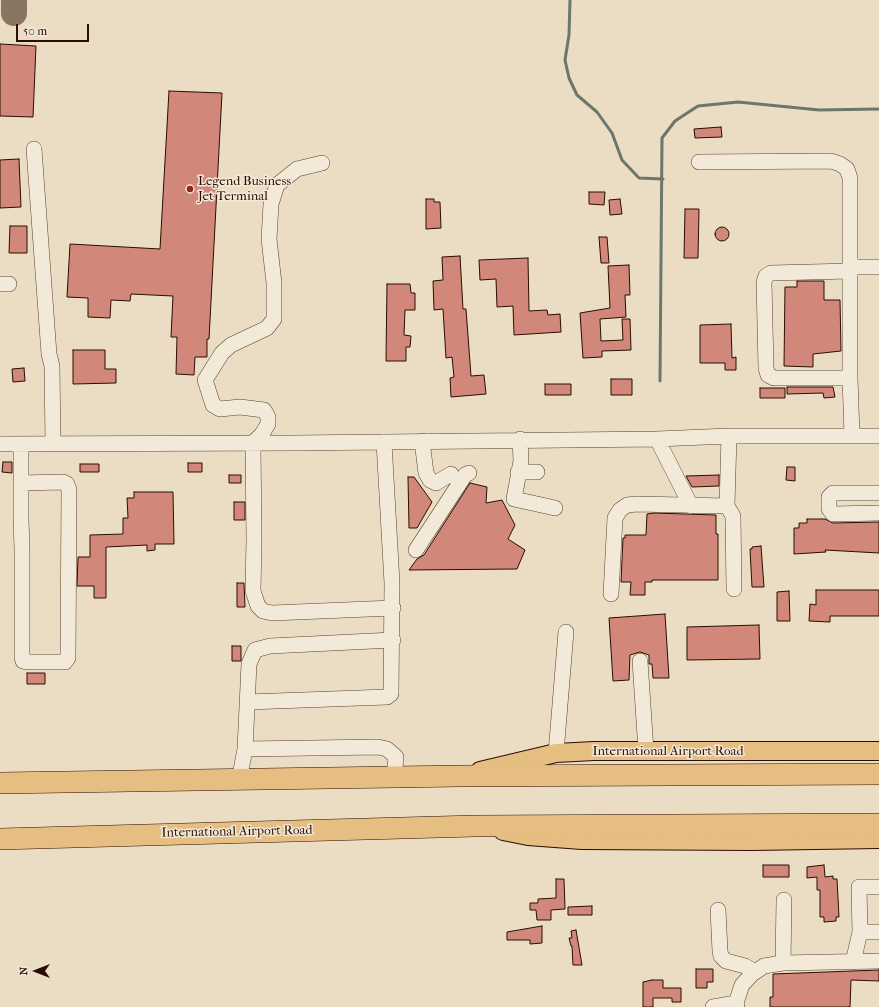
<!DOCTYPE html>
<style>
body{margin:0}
#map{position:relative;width:879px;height:1007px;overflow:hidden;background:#ebddc3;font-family:"IM FELL French Canon",serif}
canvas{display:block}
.north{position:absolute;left:16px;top:951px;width:40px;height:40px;-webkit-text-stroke:3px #f2e9d8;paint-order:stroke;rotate:270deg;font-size:11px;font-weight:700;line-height:16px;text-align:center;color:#2a0c02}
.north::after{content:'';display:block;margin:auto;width:14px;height:18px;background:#2a0c02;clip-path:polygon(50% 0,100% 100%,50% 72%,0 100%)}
.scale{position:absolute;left:16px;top:24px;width:73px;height:18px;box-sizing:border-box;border:2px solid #2a0c02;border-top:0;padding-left:5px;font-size:12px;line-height:14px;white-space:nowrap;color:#2a0c02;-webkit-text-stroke:3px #f2e9d8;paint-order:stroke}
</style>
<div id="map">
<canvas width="879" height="1007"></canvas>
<div class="north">N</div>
<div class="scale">50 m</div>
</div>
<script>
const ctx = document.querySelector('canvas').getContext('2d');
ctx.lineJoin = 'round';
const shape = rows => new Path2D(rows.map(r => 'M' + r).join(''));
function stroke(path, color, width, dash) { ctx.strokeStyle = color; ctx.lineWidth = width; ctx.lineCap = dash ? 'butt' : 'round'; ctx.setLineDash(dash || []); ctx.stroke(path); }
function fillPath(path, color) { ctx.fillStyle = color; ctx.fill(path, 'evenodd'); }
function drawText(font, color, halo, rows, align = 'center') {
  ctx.font = font + ' "IM FELL French Canon",serif'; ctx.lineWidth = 3; ctx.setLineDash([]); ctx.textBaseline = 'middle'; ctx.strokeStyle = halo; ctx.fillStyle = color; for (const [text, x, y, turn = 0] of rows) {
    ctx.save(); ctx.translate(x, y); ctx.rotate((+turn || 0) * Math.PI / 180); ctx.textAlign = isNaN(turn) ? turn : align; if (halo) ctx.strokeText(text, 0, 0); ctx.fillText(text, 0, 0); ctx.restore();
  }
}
stroke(shape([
 [570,0,569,35,565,60,569,78,577,95,597,112,612,133,622,160,639,178,663,179],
 [660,381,662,138,675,121,698,106,738,102,819,110,879,109]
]), '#6c766b', 3);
stroke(shape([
 [14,13,14,0]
]), '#8a7462', 26);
const building = shape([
 [0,44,36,46,33,117,0,116,0,44],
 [169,91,222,93,209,339,207,339,207,357,195,357,194,375,176,374,177,337,171,337,173,296,131,294,130,301,111,300,110,318,88,317,88,298,67,297,70,244,160,249,169,91],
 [721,127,722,137,695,138,694,129,721,127],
 [19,159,21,207,0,208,0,160,19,159],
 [589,192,605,192,604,205,589,204,589,192],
 [426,199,434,199,434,202,440,202,441,228,426,229,426,199],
 [620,199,622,214,610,215,609,200,620,199],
 [685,209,699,209,698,258,684,258,685,209],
 [10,226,27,226,27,253,9,253,10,226],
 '715 234a7 7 0 1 1 14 0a7 7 0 1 1-14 0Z',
 [599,237,607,237,609,263,601,263,599,237],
 [460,256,463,309,466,309,471,376,484,375,486,394,451,397,450,378,454,377,452,357,446,358,443,309,434,310,433,281,443,280,442,257,460,256],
 [528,258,529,311,547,310,548,315,560,314,561,332,514,335,513,306,497,307,496,279,480,280,479,260,528,258],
 [629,265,630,295,625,295,626,317,600,319,601,341,623,340,622,319,630,319,631,350,602,351,602,357,583,358,580,313,610,308,608,266,629,265],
 [797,281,824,281,824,300,840,300,841,351,813,354,813,367,784,366,785,287,797,287,797,281],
 [387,284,410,284,411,293,415,293,415,310,405,310,404,335,411,336,410,347,406,347,406,361,386,361,387,284],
 [731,324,732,358,736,357,736,370,725,370,725,363,700,363,700,325,731,324],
 [73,350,105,350,105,369,116,369,116,383,73,384,73,350],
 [24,368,25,381,13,382,12,369,24,368],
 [611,379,632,379,632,395,611,395,611,379],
 [545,384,571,384,571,395,545,395,545,384],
 [787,387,833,387,835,397,824,398,823,393,787,394,787,387],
 [760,388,785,388,785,398,760,398,760,388],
 [3,462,12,462,12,473,2,472,3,462],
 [188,463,202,463,202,472,188,472,188,463],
 [80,464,99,464,99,472,80,472,80,464],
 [787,467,795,467,795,481,786,480,787,467],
 [229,475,241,475,241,483,229,483,229,475],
 [719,475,719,486,692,487,686,476,719,475],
 [408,477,414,477,432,502,417,528,409,528,408,477],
 [470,483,487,487,486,503,502,500,515,525,508,539,525,550,517,569,409,570,417,559,424,555,470,483],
 [134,492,173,492,174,544,155,544,155,550,147,551,147,545,106,547,106,598,94,598,94,586,77,586,78,557,90,557,90,535,123,534,123,518,128,518,127,498,134,498,134,492],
 [234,502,245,502,245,520,234,520,234,502],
 [654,513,716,515,716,534,718,534,718,580,652,580,652,582,645,582,645,595,630,595,631,582,621,582,623,538,625,538,625,535,646,535,647,514,654,513],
 [807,519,825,519,833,523,879,522,879,553,825,550,826,552,794,554,794,528,799,528,799,523,807,523,807,519],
 [761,546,764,587,752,587,750,549,752,549,752,547,761,546],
 [237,583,244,583,245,607,237,607,237,583],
 [816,590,879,590,879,616,830,616,830,622,809,621,810,604,816,605,816,590],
 [789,591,790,621,777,621,777,592,789,591],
 [665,614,669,678,653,678,652,664,649,664,649,655,640,652,630,655,629,680,613,681,609,618,665,614],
 [759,625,760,659,687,660,687,627,759,625],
 [232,646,241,646,241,661,232,661,232,646],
 [27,673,45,673,45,684,27,684,27,673],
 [763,865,789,865,789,877,763,877,763,865],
 [824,865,825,877,833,876,833,879,837,879,839,917,836,917,836,921,824,922,824,917,820,917,820,890,817,890,817,877,807,878,807,867,824,865],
 [556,879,564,879,565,909,551,910,551,920,537,920,536,910,530,910,530,903,538,903,538,899,556,898,556,879],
 [592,906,592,915,568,915,568,907,592,906],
 [542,926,542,943,530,944,530,940,507,940,507,932,542,926],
 [576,930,582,965,573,965,572,946,571,946,569,938,572,938,571,931,576,930],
 [696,969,713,969,713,982,707,982,707,988,696,988,696,969],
 [879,970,879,981,851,980,850,1007,770,1007,770,997,773,997,773,974,879,970],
 [652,980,663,980,663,988,681,988,681,1002,672,1002,672,998,653,998,653,1007,643,1007,643,982,652,980]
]);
fillPath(building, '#d1887a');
stroke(building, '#2a0c02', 1);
const minor = shape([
 [34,149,49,354,52,366,53,443],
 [699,162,831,161,840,164,847,169,850,178,850,378,852,435],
 [322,163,297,169,277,185,271,204,269,239,274,283,274,319,267,328,231,345,222,353,205,380,213,405,220,409,240,407,264,410,268,417,268,424,262,434,253,443,254,539,253,591,258,606,263,611,272,613,393,608],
 [850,267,879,267],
 [850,271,771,273,766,276,764,282,766,368,768,375,774,378,850,378],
 [0,284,9,284],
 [520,439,521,461,514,499,555,508],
 [657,439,691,506],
 [422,441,426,473,430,480,436,483,451,474],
 [0,444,294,443,657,439,729,436,879,436],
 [21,444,21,519,22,549,22,657,23,661,26,662,65,662,68,658,69,490,67,484,63,482,21,483],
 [518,472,537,472],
 [879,493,833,493,829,497,829,509,833,514,879,513],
 [727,506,729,436],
 [416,550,465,475,469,473],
 [611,594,615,518,620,510,627,505,637,504,727,506,733,516,734,589],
 [640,661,646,751],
 [247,702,387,697,391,694,392,583,384,442],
 [245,749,378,747,387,749,396,757,394,777],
 [556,753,566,632],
 [239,781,245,749,249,664,255,650,270,646,393,640],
 [718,910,720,951,721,956,726,961,745,966,750,969,752,974],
 [860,932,879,932],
 [853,962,860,932,859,887,879,887],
 [783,963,784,900],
 [713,1007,736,1003],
 [737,1007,736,1003,742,985,752,974,764,966,783,963,879,961]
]);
const major = shape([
 [480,771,556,753,594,751,879,751],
 [503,831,528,836,582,840,752,841,879,839]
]);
const highway = shape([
 [0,783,460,776,879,774],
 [0,839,475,826,879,824]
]);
stroke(minor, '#5a4032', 16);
stroke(major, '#2a0c02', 20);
stroke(highway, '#2a0c02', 22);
stroke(minor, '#f2e9d8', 15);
stroke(major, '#e6be82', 18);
stroke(highway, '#e6be82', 21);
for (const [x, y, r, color] of [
 [190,189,4,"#8f2418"]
]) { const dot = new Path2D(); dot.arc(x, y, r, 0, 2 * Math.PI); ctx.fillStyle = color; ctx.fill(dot); stroke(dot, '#f2e9d8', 1.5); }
drawText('13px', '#2a0c02', '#f2e9d8', [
 ["Legend Business",198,182],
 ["Jet Terminal",198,197]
], 'left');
drawText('13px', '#2a0c02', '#f2e9d8', [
 ["International Airport Road",668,752],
 ["International Airport Road",237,832,-1]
]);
</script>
